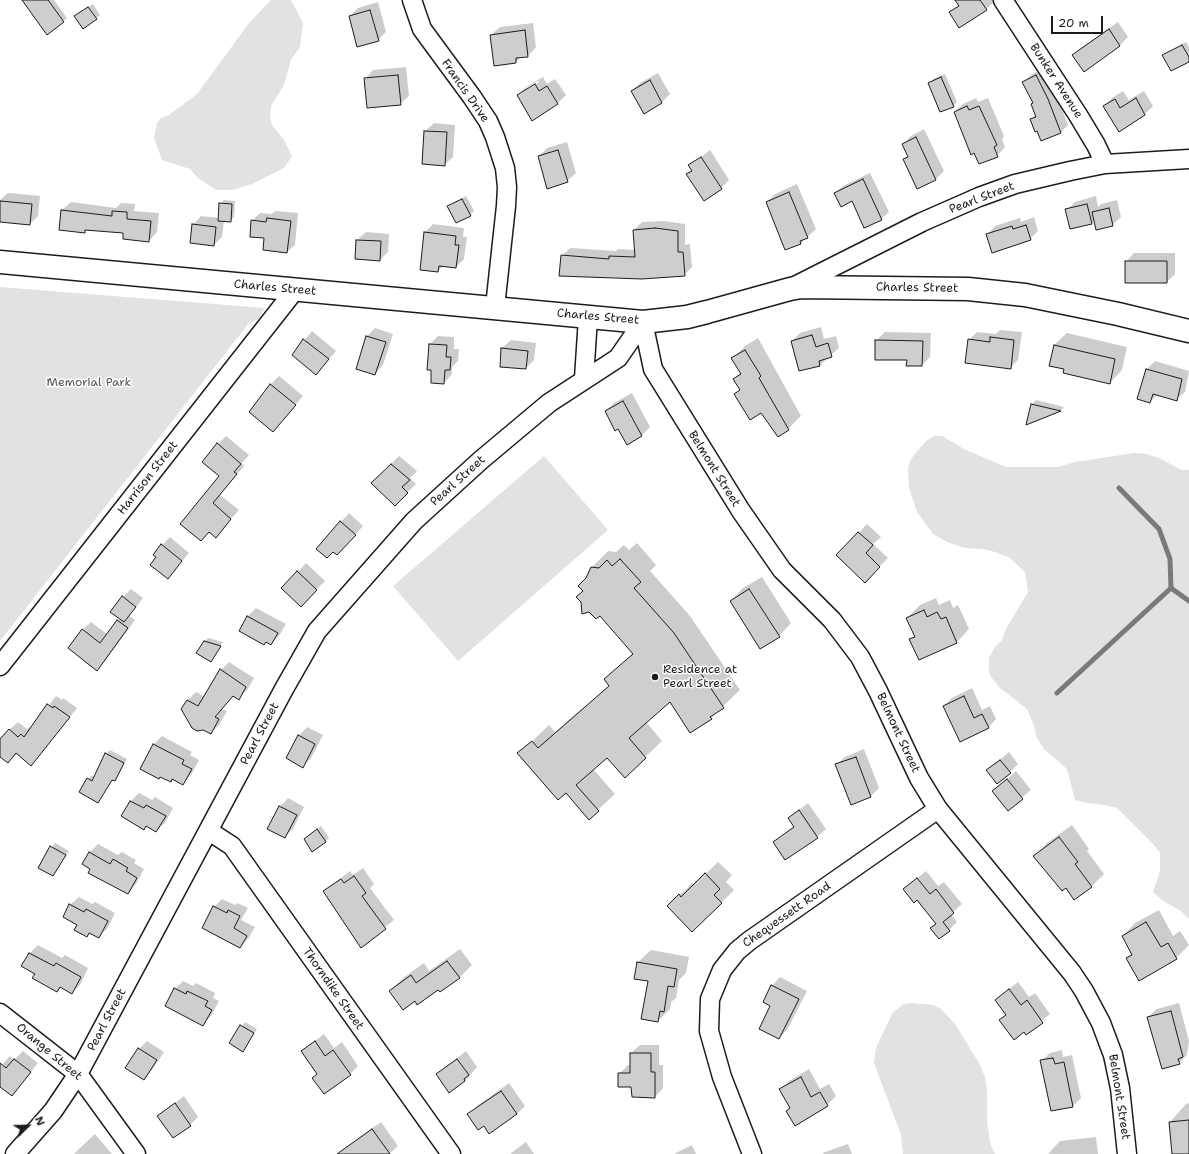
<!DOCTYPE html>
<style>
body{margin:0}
#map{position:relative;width:1189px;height:1154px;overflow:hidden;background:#fff;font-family:"Shantell Sans",sans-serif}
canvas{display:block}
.north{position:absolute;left:8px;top:1106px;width:40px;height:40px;-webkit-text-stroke:3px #fff;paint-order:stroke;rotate:67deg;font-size:11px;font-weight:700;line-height:16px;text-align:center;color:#1c1c1c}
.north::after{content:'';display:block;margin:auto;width:14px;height:18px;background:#1c1c1c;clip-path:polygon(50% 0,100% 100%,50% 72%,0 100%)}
.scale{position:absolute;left:1051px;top:16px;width:52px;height:18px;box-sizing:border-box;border:2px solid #1c1c1c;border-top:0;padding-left:5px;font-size:12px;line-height:14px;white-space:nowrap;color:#1c1c1c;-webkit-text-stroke:3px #fff;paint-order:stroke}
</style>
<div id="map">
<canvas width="1189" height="1154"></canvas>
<div class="north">N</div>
<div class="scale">20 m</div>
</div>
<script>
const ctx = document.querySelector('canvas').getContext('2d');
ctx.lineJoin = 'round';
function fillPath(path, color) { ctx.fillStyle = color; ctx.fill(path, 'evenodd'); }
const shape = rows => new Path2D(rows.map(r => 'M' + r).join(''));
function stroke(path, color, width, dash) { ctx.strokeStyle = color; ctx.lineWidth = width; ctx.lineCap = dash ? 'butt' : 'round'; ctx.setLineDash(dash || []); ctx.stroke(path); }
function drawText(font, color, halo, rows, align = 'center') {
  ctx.font = font + ' "Shantell Sans",sans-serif'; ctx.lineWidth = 3; ctx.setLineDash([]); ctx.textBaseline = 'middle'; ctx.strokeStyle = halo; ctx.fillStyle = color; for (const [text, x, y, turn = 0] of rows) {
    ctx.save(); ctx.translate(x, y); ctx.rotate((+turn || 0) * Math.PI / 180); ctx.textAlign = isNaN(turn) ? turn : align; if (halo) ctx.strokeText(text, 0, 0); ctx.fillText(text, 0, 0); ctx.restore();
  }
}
fillPath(shape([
 [271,0,291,0,303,23,300,47,291,60,284,85,271,106,270,117,272,125,284,140,292,156,284,168,252,184,232,190,216,190,198,178,190,169,162,160,154,138,157,123,161,118,169,115,197,94,249,23],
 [0,287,265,308,259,319,249,323,0,641],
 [934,436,942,436,964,449,1006,467,1058,467,1075,462,1135,453,1147,454,1159,458,1182,470,1189,470,1189,919,1181,911,1163,901,1153,892,1160,871,1160,853,1154,845,1117,808,1105,805,1087,803,1075,800,1067,769,1044,749,1037,738,1034,726,1027,709,1000,688,991,677,989,672,989,658,995,647,1002,640,1006,629,1028,592,1025,572,1010,558,995,552,983,549,965,548,947,542,933,534,917,512,909,488,908,469,910,461,914,455,926,441],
 [544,456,608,530,458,661,393,586],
 [911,1003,933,1005,940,1008,955,1024,979,1063,985,1077,987,1090,987,1120,990,1143,995,1154,903,1154,901,1135,874,1063,876,1048,893,1012,904,1004]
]), '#e2e2e2');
fillPath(shape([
 [28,0,54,0,67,18,63,21],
 [956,0,994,0,995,1,986,9,959,27,951,13,959,4],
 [378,2,386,32,378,40,350,16,358,8],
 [93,4,100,15,96,18,79,13],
 [1118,22,1128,37,1120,45,1084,70,1074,55,1082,47],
 [533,23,536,47,528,56,521,56,516,62,491,35,500,27],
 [1186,42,1189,47,1189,61,1163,55],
 [406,67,409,96,400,104,365,79,373,70],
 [1044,68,1055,91,1068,125,1061,132,1041,140,1031,119,1036,114,1032,104,1034,102,1024,82,1031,75],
 [658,73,670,94,662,102,644,113,632,91,640,83],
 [945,74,957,102,953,106,929,83,933,79],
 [543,77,547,84,555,79,566,95,558,103,532,119,518,95,526,87],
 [538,81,539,82,526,91,526,88],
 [1123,91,1129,100,1144,91,1153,106,1145,114,1119,131,1104,106,1112,98],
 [976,98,978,102,988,98,1004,136,1002,139,1005,147,997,156,955,112,963,104],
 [434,123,455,125,453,157,444,165,425,131],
 [924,129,944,171,936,179,905,159,908,155,903,144,911,136],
 [567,142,576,173,567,181,539,156,547,148],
 [710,150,729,180,721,188,687,174,692,170,690,166],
 [870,173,889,212,881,219,852,200,835,193,843,186],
 [797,184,816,229,801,243,785,249,767,202,775,194],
 [8,193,40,196,38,216,30,224,0,221,0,200],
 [466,196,474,211,470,215,448,206],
 [1096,196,1098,207,1101,204,1117,200,1121,217,1112,225,1095,220,1092,223,1067,210,1075,202],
 [224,200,235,201,234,217,230,221,224,220,222,237,214,245,193,225,201,216,219,218,220,204],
 [71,202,116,208,121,203,135,204,134,211,159,213,157,232,149,241,124,232,88,229,84,232,60,229,62,210],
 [275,211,298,213,295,245,287,252,265,237,252,221,260,213,272,214],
 [1034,217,1038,231,1030,239,987,235,995,226,1020,218,1021,222],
 [664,221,685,224,685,245,690,244,692,267,684,275,562,256,570,248,616,251,618,249,635,250,634,230,642,222],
 [433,224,464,228,463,237,467,237,464,259,456,267,443,266,438,271,425,232],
 [366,232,389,234,388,252,380,260,357,240],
 [1134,253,1175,253,1175,274,1167,282,1126,262],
 [821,327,824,339,836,336,839,348,820,365,792,341,800,333],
 [375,328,393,334,383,365,375,374,357,368,367,336],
 [1000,330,1022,332,1018,360,1010,368,969,340,977,332,996,334],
 [312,331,336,351,316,374,293,355],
 [885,332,931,333,930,357,922,365,908,359,876,341],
 [1067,333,1127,347,1122,370,1110,383,1065,368,1054,345],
 [438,336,454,337,454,349,459,349,458,361,452,367,452,374,444,383,432,369,430,344],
 [758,338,801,416,788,429,778,435,761,412,735,394,740,389,734,379,741,372,733,358,745,346],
 [511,340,536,343,534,360,526,368,502,348],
 [1155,361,1189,371,1185,392,1176,400,1157,395,1150,402,1146,370],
 [279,376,303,396,273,431,251,412,271,384],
 [632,393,650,427,642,435,619,428,606,411,614,403],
 [1036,400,1064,407,1061,410,1027,423,1032,404],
 [226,436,249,455,242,463,244,466,220,495,239,510,216,536,209,531,201,539,220,476,218,444],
 [399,456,417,471,410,478,416,484,395,504,372,483],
 [349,513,363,526,345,546,333,551,317,549],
 [867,524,881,537,873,544,888,558,873,573,838,555],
 [170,537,189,553,168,578,157,557,162,545],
 [637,543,656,565,650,571,690,616,740,690,711,718,690,732,670,701,646,722,662,741,625,776,607,757,593,769,615,794,589,818,566,792,519,754,549,725,555,732,610,685,605,680,633,653,584,590,591,568,608,551,616,552,624,545,629,550],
 [306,563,325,581,309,597,283,588],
 [762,577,791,623,779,636,731,601,743,588],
 [131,589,143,598,129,616,135,620,105,661,97,670,83,630,91,622,107,634,120,618,123,597],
 [936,598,939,605,950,600,953,608,958,605,969,629,957,642,919,659,910,640,915,635,907,618,920,605],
 [256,608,286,624,279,636,271,644,240,631,248,616],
 [208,638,223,642,211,660,204,642],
 [229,662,254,678,247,690,238,698,234,695,222,709,227,711,219,725,211,733,183,709,188,700,196,692,205,697,221,670],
 [972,688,982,710,990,706,996,719,988,728,944,706,952,698],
 [56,696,62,700,63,698,77,708,39,756,31,764,17,753,8,762,0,755,0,741,9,730,18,722,27,729,30,727,31,728],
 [307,727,323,735,311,758,303,766,299,736],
 [162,736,192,752,190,755,199,760,191,775,183,783,173,778,171,781,141,768,154,744],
 [864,749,879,788,871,796,852,804,836,765,845,757],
 [110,750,127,759,118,776,114,780,113,779,98,801,88,779,92,775,95,777,106,754],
 [1009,752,1018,764,1010,772,988,770],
 [1016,771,1031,790,1008,809,994,791],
 [139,793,152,800,155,797,173,808,165,823,156,831,147,825,144,828,123,816,131,801],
 [288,798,304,807,293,829,284,837,280,807],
 [808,803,826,829,817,837,785,859,774,842,794,826,789,818],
 [1072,825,1089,849,1087,851,1104,874,1091,887,1066,887,1035,856,1047,843],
 [321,826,329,838,325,842,305,839],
 [55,843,69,851,53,875,39,867],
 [98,844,118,855,122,852,136,860,134,863,144,869,136,884,128,893,84,864,90,852],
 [718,862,732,875,726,882,734,890,721,903,669,906,692,883,694,885],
 [363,868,374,884,370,888,394,920,361,946,324,891,350,871,353,875],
 [926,871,938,886,944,882,962,904,951,914,957,922,949,930,932,928,936,923,918,899,904,889],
 [79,897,92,904,95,902,115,913,107,929,98,937,90,932,86,936,78,925,70,905],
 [222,899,235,905,237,903,248,908,241,920,255,927,248,939,240,947,214,907],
 [1159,910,1173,936,1180,931,1189,945,1176,958,1127,959,1133,953,1123,936,1135,923],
 [38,945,62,958,65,955,88,968,80,985,71,993,61,987,57,991,36,974,30,953],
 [460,949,472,965,459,978,415,1000,390,991,403,978,424,963,429,971],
 [651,950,689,957,686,973,679,980,676,998,671,1002,670,1009,658,1021,649,980,635,978,638,962],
 [780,977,807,991,787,1030,779,1038,771,1006,764,1002,772,986],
 [183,981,193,986,196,983,215,993,213,998,219,1001,211,1016,203,1024,175,989],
 [1018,982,1029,997,1035,993,1050,1014,1026,1033,1000,1020,1006,1014,996,1000],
 [1179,1003,1189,1041,1187,1055,1179,1063,1148,1017,1157,1009],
 [245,1022,257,1029,243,1051,231,1043],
 [324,1034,334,1048,342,1042,358,1066,350,1074,318,1073,302,1051],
 [147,1041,164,1052,152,1070,144,1079,139,1049],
 [640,1045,659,1045,659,1065,663,1065,663,1088,655,1097,619,1074,628,1065,631,1065,631,1053],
 [1062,1050,1063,1057,1072,1055,1081,1098,1073,1106,1051,1110,1041,1061,1050,1053],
 [23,1051,38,1063,12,1095,0,1085,0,1067,10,1056,14,1060],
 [466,1051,477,1067,465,1081,437,1074],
 [809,1069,820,1089,829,1084,836,1096,827,1105,795,1125,787,1111,791,1107,781,1089,789,1081],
 [509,1083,525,1106,517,1114,484,1125,469,1114,477,1106],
 [184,1096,198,1117,190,1125,159,1116],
 [1189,1103,1189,1154,1173,1154,1170,1122,1186,1104],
 [381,1122,398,1146,389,1154,342,1154,341,1153,349,1145],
 [95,1134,112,1154,74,1154,81,1147],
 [1096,1137,1098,1154,1048,1154,1060,1141],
 [526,1142,534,1154,510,1154],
 [848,1144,852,1154,823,1154,825,1152],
 [692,1145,696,1154,674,1154]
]), '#0003');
stroke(shape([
 [1119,488,1159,529,1170,559,1171,588],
 [1057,693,1171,588,1189,601]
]), '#7a7a7a', 5);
const building = shape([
 [22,0,48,0,64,22,47,35,22,0],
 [955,0,980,0,987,10,959,28,949,12,959,6,955,0],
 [88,7,97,19,83,29,74,16,88,7],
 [370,10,379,41,357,47,349,16,370,10],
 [1109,29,1120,46,1084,72,1072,55,1109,29],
 [525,30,528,57,516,58,516,63,494,66,490,35,525,30],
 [1182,45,1189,57,1189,62,1171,71,1162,55,1182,45],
 [398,75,401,105,367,108,364,78,398,75],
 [1036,75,1048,99,1061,133,1041,141,1037,131,1035,132,1030,119,1036,117,1031,104,1033,103,1022,82,1036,75],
 [941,77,954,107,940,112,928,83,941,77],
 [650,80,662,103,644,114,631,91,650,80],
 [535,84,539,91,547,86,558,104,532,121,517,95,535,84],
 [1136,98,1145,115,1119,132,1103,106,1115,99,1120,108,1136,98],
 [967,106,969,110,979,106,997,145,994,147,998,157,979,164,974,153,971,155,954,112,967,106],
 [424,131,447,132,445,166,422,164,424,131],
 [916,137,936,180,917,189,903,159,908,157,902,144,916,137],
 [558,150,568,182,547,189,538,156,558,150],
 [701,157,722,189,704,201,686,174,692,171,688,165,701,157],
 [863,179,882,220,864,228,852,201,841,207,834,193,863,179],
 [789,192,808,238,800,241,801,244,785,250,766,202,789,192],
 [462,199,471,216,456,223,447,206,462,199],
 [0,201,32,204,30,225,0,222,0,201],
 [219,203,232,204,231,222,218,221,219,203],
 [1087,204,1092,224,1070,229,1065,209,1087,204],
 [1109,208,1113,226,1096,230,1092,212,1109,208],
 [61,210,112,216,112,211,127,212,127,219,151,221,149,242,123,239,123,233,85,230,85,233,59,230,61,210],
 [267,218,291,221,287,253,263,250,264,238,250,237,251,220,266,222,267,218],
 [192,224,216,227,214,246,190,243,192,224],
 [1026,225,1031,240,992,253,986,234,1012,226,1013,229,1026,225],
 [655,228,678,231,678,252,683,252,685,276,642,279,559,276,561,255,609,259,609,256,635,257,633,230,655,228],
 [424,232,456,236,455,245,459,245,456,268,439,266,438,272,420,270,424,232],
 [356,240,381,241,380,261,355,259,356,240],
 [1125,261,1167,261,1167,283,1125,283,1125,261],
 [812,335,816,347,828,343,832,357,819,361,820,366,799,371,791,341,812,335],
 [366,336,386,342,375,375,356,369,366,336],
 [990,337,1014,340,1011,369,965,363,968,339,990,342,990,337],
 [303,339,329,359,316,375,292,355,303,339],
 [875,340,923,341,922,366,906,366,907,360,875,360,875,340],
 [429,344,447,345,446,357,451,357,450,370,445,370,444,384,431,383,431,370,427,370,429,344],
 [1054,345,1115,359,1110,384,1063,373,1064,369,1049,366,1054,345],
 [501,348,528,351,526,369,500,367,501,348],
 [745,350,761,376,759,378,789,430,778,437,761,413,750,420,734,394,740,390,733,379,741,374,731,358,745,350],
 [1146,369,1182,379,1177,401,1153,394,1150,403,1137,399,1146,369],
 [270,384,296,405,273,432,249,412,270,384],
 [623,401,642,436,627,445,618,429,615,431,605,411,623,401],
 [1031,404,1061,411,1026,425,1031,404],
 [217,443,241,464,234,472,237,474,213,503,231,519,216,538,209,532,201,541,180,524,219,476,202,462,217,443],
 [391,464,410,480,402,487,408,493,395,506,371,483,391,464],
 [340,521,356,535,337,555,333,552,327,558,316,549,340,521],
 [858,532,873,545,866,553,880,567,865,583,836,555,858,532],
 [161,544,182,561,168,579,150,565,156,557,153,555,161,544],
 [620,559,641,582,634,588,674,633,724,708,710,717,712,719,690,733,670,702,629,738,646,758,625,778,607,758,576,785,599,811,589,820,566,793,558,800,517,753,532,741,538,748,609,686,604,679,633,654,600,616,596,619,589,612,582,614,581,602,576,597,583,591,578,586,586,578,591,567,599,568,607,560,612,566,620,559],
 [297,571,317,590,301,607,281,588,297,571],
 [749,589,780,637,760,649,730,601,749,589],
 [122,596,136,607,124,622,110,612,122,596],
 [924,610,927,617,937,612,941,619,946,617,957,643,919,660,909,639,915,637,906,618,924,610],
 [247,616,278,633,271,645,266,642,264,645,239,631,247,616],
 [117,620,128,628,97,671,68,648,82,629,100,643,117,620],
 [204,641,221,646,211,662,196,653,204,641],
 [220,669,246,687,239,700,233,696,215,717,219,719,211,734,203,730,197,731,192,728,181,709,187,700,198,706,220,669],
 [964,696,974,718,982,714,989,728,960,742,943,706,964,696],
 [47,704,53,708,54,706,70,717,31,766,16,753,8,763,0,757,0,739,9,729,18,737,21,734,24,737,47,704],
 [298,735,315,744,303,768,286,758,298,735],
 [153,744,184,760,182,764,192,769,183,785,172,779,171,782,160,777,159,779,140,769,153,744],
 [105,753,124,763,115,781,112,780,98,803,79,792,87,778,92,781,105,753],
 [856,757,871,797,851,805,835,764,856,757],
 [1000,760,1011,773,997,784,986,770,1000,760],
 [1007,779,1023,799,1008,811,992,791,1007,779],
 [130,801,144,808,146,805,166,816,156,832,146,826,144,830,121,816,130,801],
 [279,806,297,815,285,838,267,829,279,806],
 [799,810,818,838,785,860,773,842,794,827,788,818,799,810],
 [317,829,326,842,312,852,304,839,317,829],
 [1059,837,1078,862,1075,864,1092,887,1074,900,1066,888,1062,891,1033,856,1059,837],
 [50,846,66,855,53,876,38,868,50,846],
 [89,852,110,864,113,859,128,868,126,871,137,878,128,894,88,873,90,869,82,864,89,852],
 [705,873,720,889,714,895,722,903,692,932,667,906,679,894,681,897,705,873],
 [354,876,366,893,362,896,386,929,361,948,323,891,341,879,344,883,354,876],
 [917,878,930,894,936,889,954,913,943,922,950,931,939,939,930,928,936,924,917,900,914,903,903,889,917,878],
 [69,904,84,912,86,909,108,921,99,938,89,933,87,937,74,930,77,925,63,917,69,904],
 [213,906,227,913,228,910,240,916,234,928,247,936,240,948,202,928,213,906],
 [1146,922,1161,947,1168,943,1177,959,1139,981,1126,958,1132,955,1122,936,1146,922],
 [29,953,54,966,56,963,81,977,72,994,60,987,57,992,32,978,35,974,21,966,29,953],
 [447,961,460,978,440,992,438,990,417,1005,415,1001,403,1010,389,991,411,975,416,983,447,961],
 [637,962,677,969,674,987,668,986,664,1012,660,1011,658,1022,641,1019,648,981,634,979,637,962],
 [771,985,799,999,779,1039,759,1029,770,1006,763,1002,771,985],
 [174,988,186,994,187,991,208,1001,205,1006,212,1010,203,1026,165,1006,174,988],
 [1009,989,1021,1005,1027,1000,1043,1023,1026,1035,1024,1032,1014,1040,999,1020,1006,1015,995,1000,1009,989],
 [1171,1011,1183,1057,1178,1059,1180,1064,1162,1069,1147,1017,1171,1011],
 [240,1025,254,1033,243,1052,229,1043,240,1025],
 [315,1041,325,1056,333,1050,351,1075,324,1094,312,1078,317,1074,301,1051,315,1041],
 [138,1048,157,1060,144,1080,125,1068,138,1048],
 [630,1053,651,1053,651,1072,655,1072,655,1098,632,1097,631,1087,618,1087,618,1073,630,1073,630,1053],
 [1053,1058,1055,1064,1064,1062,1073,1107,1051,1111,1040,1060,1053,1058],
 [14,1059,31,1072,12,1096,0,1087,0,1063,6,1068,14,1059],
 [457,1059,469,1075,464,1079,465,1081,449,1093,436,1074,457,1059],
 [801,1077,811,1097,820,1092,828,1106,795,1126,786,1111,790,1108,779,1089,801,1077],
 [501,1091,517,1114,489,1134,484,1126,478,1130,467,1114,501,1091],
 [175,1103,191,1126,173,1138,157,1116,175,1103],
 [1189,1120,1189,1154,1172,1154,1169,1122,1189,1120],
 [372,1129,390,1154,337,1154,372,1129]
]);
fillPath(building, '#cecece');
stroke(building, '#1c1c1c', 1);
const minor = shape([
 [412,0,422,29,472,97,488,121,495,137,505,168,507,187,506,206,495,307],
 [1003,0,1078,115,1096,145,1105,164],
 [793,287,922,222,979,197,1015,184,1070,171,1105,164,1189,159],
 [643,322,653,369,741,511,782,570,832,620,860,657,878,691,919,778,938,809,1072,973,1084,991,1101,1023,1113,1055,1120,1088,1127,1154],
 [584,378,588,318],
 [0,666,295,290],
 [209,831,232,846,451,1154],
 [0,1013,78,1074,136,1154],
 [15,1154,53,1111,78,1074,284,689,317,631,414,521,481,460,549,403,618,358,643,322],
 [752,1154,722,1077,709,1031,710,999,722,970,737,951,749,941,938,809]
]);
const tertiary = shape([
 [0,262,643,322,687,317,707,312,790,289,801,287,968,289,1025,295,1118,314,1189,331]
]);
stroke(minor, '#1c1c1c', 21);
stroke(tertiary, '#1c1c1c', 25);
stroke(minor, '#fff', 18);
stroke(tertiary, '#fff', 22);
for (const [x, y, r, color] of [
 [655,677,4,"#1c1c1c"]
]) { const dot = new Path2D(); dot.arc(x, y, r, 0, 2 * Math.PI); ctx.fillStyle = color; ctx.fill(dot); stroke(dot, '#fff', 1.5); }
drawText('12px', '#1c1c1c', '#fff', [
 ["Bunker Avenue",1056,81,57],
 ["Francis Drive",465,91,55],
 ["Pearl Street",982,198,-21],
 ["Charles Street",275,288,5],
 ["Charles Street",917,288,1],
 ["Charles Street",598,317,5],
 ["Belmont Street",714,469,58],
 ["Harrison Street",148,478,-52],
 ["Pearl Street",458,481,-42],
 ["Belmont Street",898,733,65],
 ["Pearl Street",260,734,-62],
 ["Chequessett Road",787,915,-35],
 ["Thorndike Street",333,989,55],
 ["Pearl Street",107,1020,-62],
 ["Orange Street",49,1052,40],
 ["Belmont Street",1119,1097,81]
]);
drawText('12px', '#575757', '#fff', [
 ["Memorial Park",89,383]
]);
drawText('12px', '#1c1c1c', '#fff', [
 ["Residence at",663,670],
 ["Pearl Street",663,684]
], 'left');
</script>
